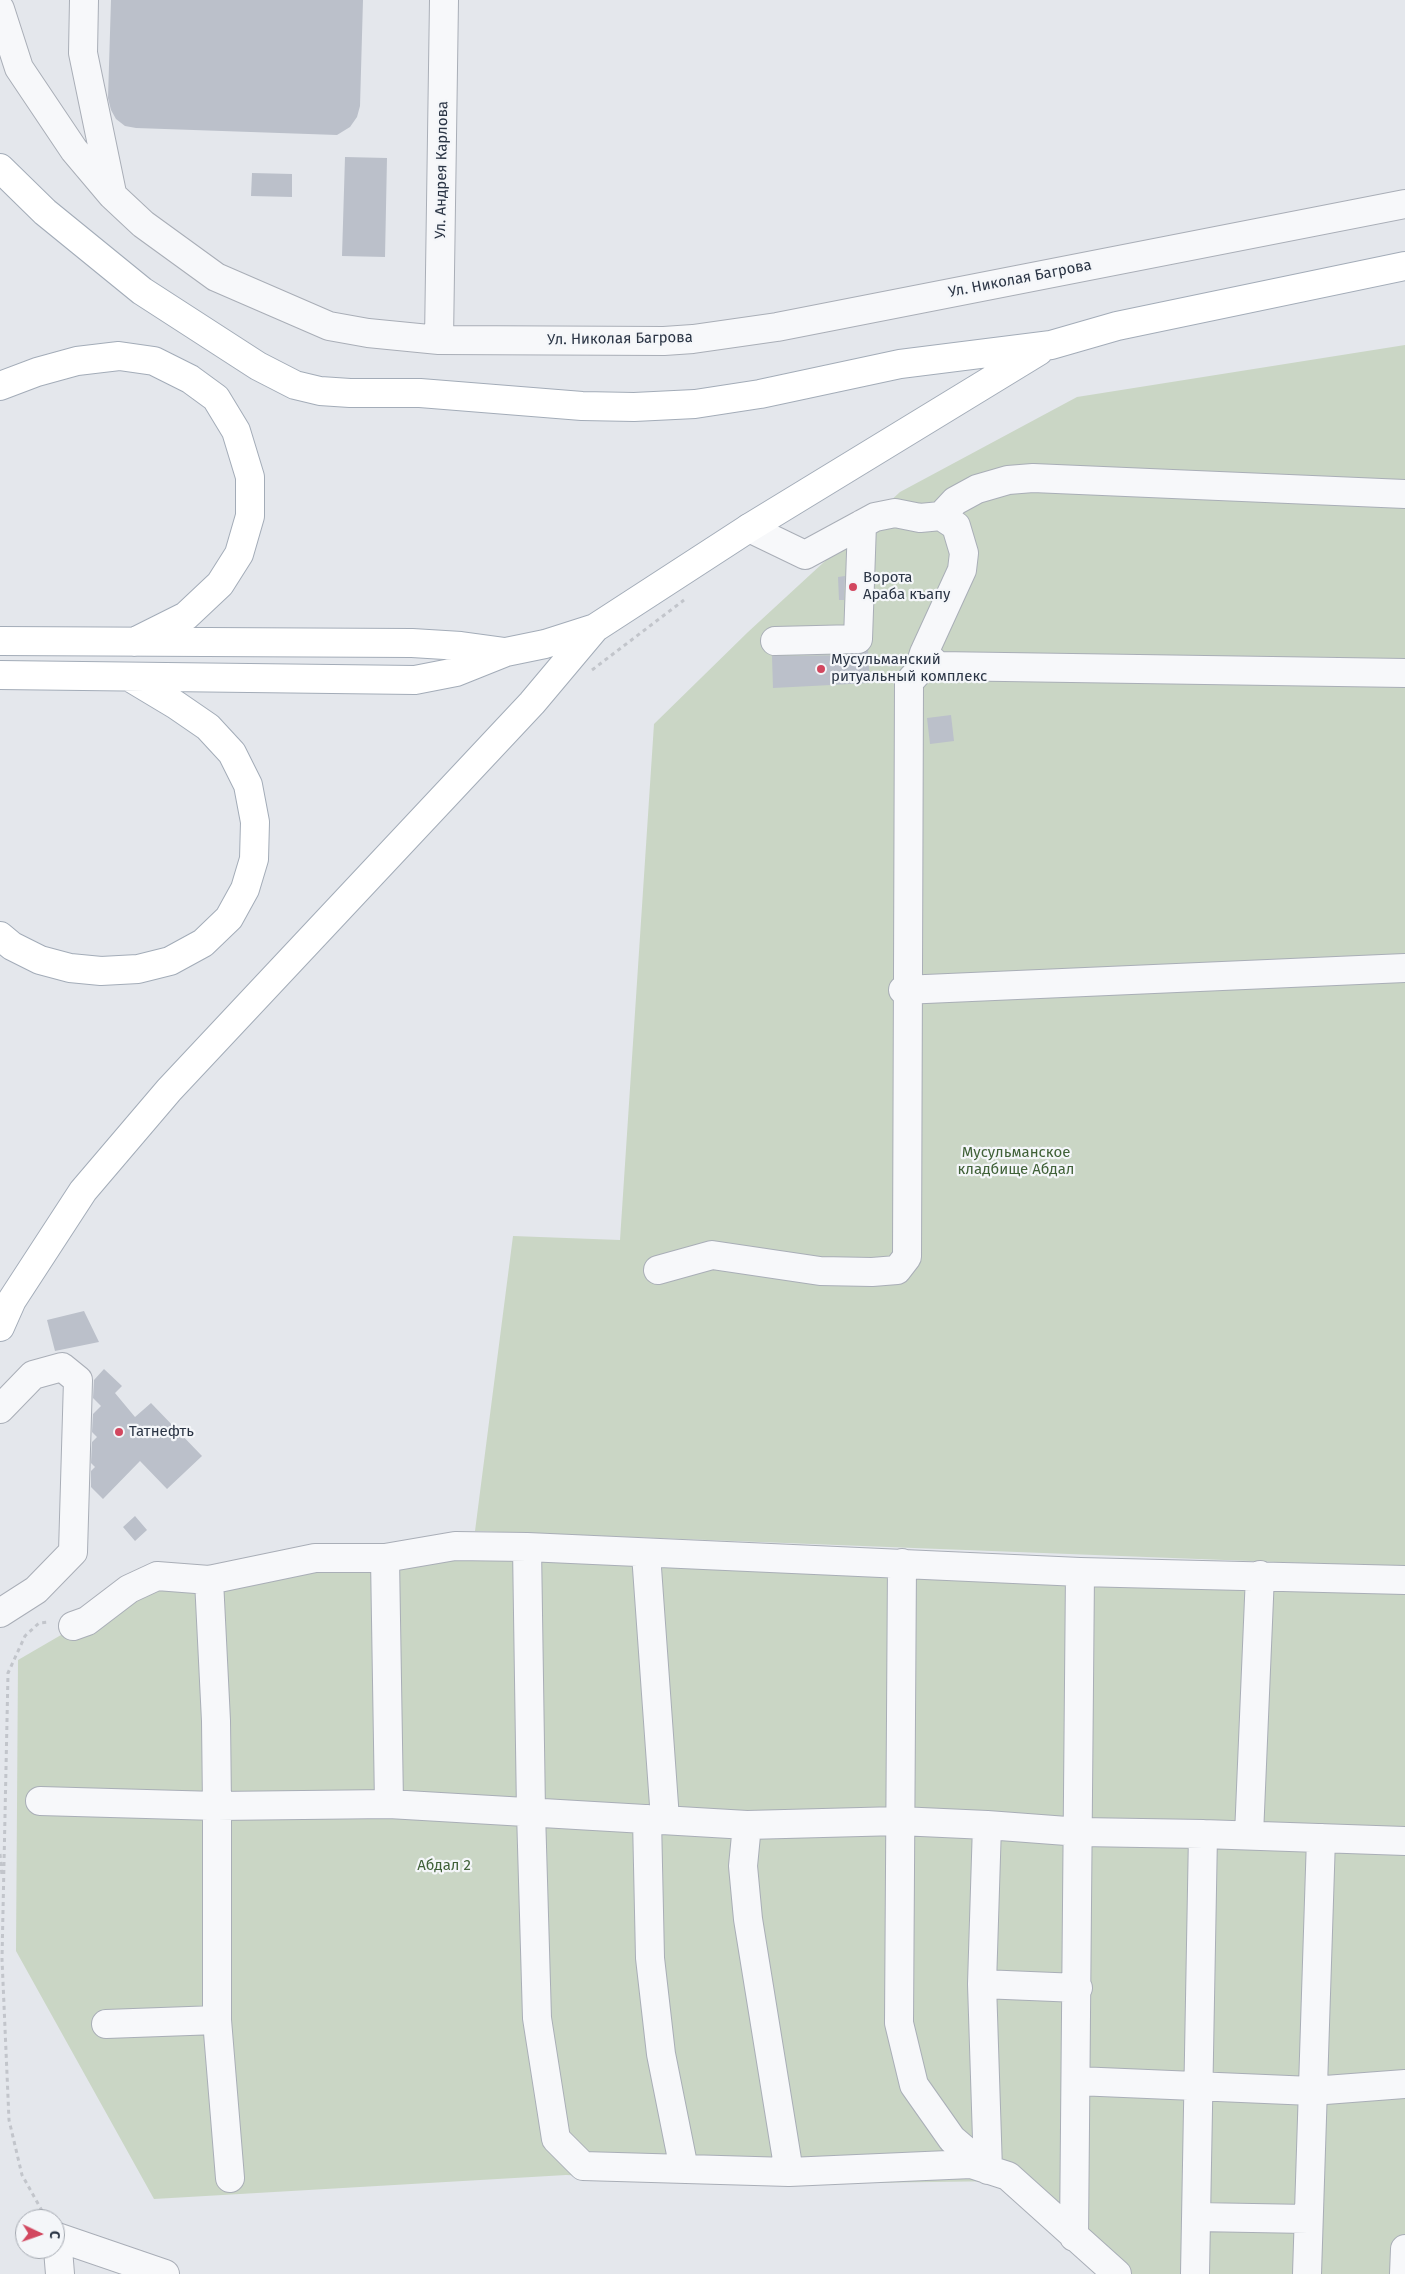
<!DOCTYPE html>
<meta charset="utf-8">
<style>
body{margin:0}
#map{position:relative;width:1405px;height:2274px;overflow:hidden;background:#e4e7ec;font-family:"Fira Sans",sans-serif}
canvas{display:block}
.north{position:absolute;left:15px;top:2209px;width:50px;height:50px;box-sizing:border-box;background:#f4f6f9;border:1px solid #a4a9b1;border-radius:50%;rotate:93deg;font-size:14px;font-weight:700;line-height:20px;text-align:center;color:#2b3545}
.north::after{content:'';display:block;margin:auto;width:18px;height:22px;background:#d2475f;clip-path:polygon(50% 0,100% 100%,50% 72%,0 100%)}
</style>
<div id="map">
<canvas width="1405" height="2274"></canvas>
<div class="north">С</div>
</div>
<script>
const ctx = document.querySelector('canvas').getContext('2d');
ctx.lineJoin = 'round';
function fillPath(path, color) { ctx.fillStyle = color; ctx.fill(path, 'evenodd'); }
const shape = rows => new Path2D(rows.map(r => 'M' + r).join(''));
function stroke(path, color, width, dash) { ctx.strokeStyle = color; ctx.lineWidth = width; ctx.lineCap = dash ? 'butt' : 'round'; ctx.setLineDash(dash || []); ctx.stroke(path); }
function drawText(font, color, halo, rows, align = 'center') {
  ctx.font = font + ' "Fira Sans",sans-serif'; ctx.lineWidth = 4.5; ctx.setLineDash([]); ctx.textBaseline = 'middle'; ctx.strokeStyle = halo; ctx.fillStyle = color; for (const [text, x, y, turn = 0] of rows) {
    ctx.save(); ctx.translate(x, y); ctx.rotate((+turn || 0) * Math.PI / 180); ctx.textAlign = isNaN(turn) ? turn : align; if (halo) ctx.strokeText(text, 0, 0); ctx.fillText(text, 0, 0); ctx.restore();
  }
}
fillPath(shape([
 [1405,345,1405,1567,475,1531,513,1236,620,1240,654,724,748,632,900,492,1077,397],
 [455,1550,1405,1577,1405,2274,1106,2274,1004,2181,790,2184,566,2175,154,2199,16,1951,18,1660,178,1567]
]), '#cad6c5');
fillPath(shape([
 [111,0,363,0,360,106,357,117,350,127,337,135,136,128,125,126,116,119,111,110,108,98],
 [345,157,387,158,385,257,342,256],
 [252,173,292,174,292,197,251,196],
 [845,576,844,600,839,600,838,577],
 [868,650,870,683,773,688,772,656,858,655],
 [951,715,954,741,930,744,927,718],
 [84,1311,99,1342,55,1351,47,1320],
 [104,1369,122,1386,115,1393,135,1417,151,1403,202,1456,167,1489,140,1461,103,1499,91,1487,91,1471,95,1467,91,1463,92,1442,97,1437,92,1432,93,1414,101,1406,93,1398,94,1380],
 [135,1516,147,1530,135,1541,123,1527]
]), '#bbc0ca');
const minor = shape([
 [84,0,83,53,112,193],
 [0,9,19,68,74,150,112,195,143,224,216,277,329,326,368,333,439,340,664,341,693,339,777,327,1405,204],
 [439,340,444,0],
 [941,516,955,501,977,489,1008,480,1033,478,1405,494],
 [749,528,805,555,875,517,895,513,920,518,941,516,956,526,964,553,962,570,924,653,938,666,1405,673],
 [775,641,858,639,862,524],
 [903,990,1405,968],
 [658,1270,712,1255,820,1271,872,1272,897,1270,907,1257,909,682,918,672,924,653],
 [0,1409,33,1375,62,1367,78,1380,73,1552,36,1590,0,1613],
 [527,1547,531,1812,537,2018,556,2139,583,2166,789,2172,971,2164,1008,2176,1117,2274],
 [646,1554,665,1819],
 [385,1558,389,1804],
 [902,1563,899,2023,914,2085,952,2139,987,2169],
 [209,1580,315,1558,385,1558,455,1546,527,1547,1080,1572,1405,1580],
 [73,1626,87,1621,129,1589,157,1576,209,1580,216,1721,217,1806,389,1804,747,1825,899,1821,987,1825,1080,1832,1203,1834,1405,1841],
 [40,1801,217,1806,217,2020,230,2178],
 [647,1819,650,1958,661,2054,684,2169],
 [747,1825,743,1866,748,1919,789,2172],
 [987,1825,982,1984,988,2170],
 [1249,1835,1260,1575],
 [982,1984,1078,1988],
 [106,2024,217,2020],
 [1077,2081,1312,2091,1405,2084],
 [1197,2217,1308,2219],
 [1074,2237,1080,1572],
 [60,2274,57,2237,165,2274],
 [1195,2274,1203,1834],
 [1307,2274,1321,1838],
 [1404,2274,1405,2249]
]);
const major = shape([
 [0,168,45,212,142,291,258,366,295,385,320,391,350,393,420,393,582,406,634,407,695,404,760,394,900,364,1051,345,1117,326,1405,266],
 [0,386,37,372,77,361,119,356,154,361,190,379,216,398,236,431,250,477,250,516,239,554,220,584,186,616,134,642],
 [0,641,412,643,461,646,505,652],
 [0,675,415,680,456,672,506,652,545,644,595,628,749,528,1039,351],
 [0,936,12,946,40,960,70,968,101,971,138,969,170,961,203,943,229,918,245,889,254,859,255,822,248,785,232,753,208,727,176,705,131,678],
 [0,1327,12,1300,83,1191,169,1090,532,703,595,628]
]);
stroke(minor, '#a9aeb7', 30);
stroke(major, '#a3acb8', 30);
stroke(shape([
 [592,670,684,600],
 [0,1854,2,1876],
 [46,2218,22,2175,9,2120,2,1959,8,1673,25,1636,39,1623,50,1622]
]), '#c2c5cb', 3, [4, 4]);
stroke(minor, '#f7f8fa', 28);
stroke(major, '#fff', 28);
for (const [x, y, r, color] of [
 [853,587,5,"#d2475f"],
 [821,669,5,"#d2475f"],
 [119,1432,5,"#d2475f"]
]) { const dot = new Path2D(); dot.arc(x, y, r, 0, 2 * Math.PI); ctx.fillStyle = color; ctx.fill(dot); stroke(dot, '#f4f6f9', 2); }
drawText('15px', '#2b3545', '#f4f6f9', [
 ["Ул. Андрея Карлова",442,170,-89],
 ["Ул. Николая Багрова",1020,279,-11],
 ["Ул. Николая Багрова",620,339,-1]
]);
drawText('15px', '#2b3545', '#f4f6f9', [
 ["Ворота",863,578],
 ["Араба къапу",863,595],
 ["Мусульманский",831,660],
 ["ритуальный комплекс",831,677],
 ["Татнефть",129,1432]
], 'left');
drawText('15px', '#406138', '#f4f6f9', [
 ["Мусульманское",1016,1153],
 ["кладбище Абдал",1016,1170],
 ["Абдал 2",444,1866]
]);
</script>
